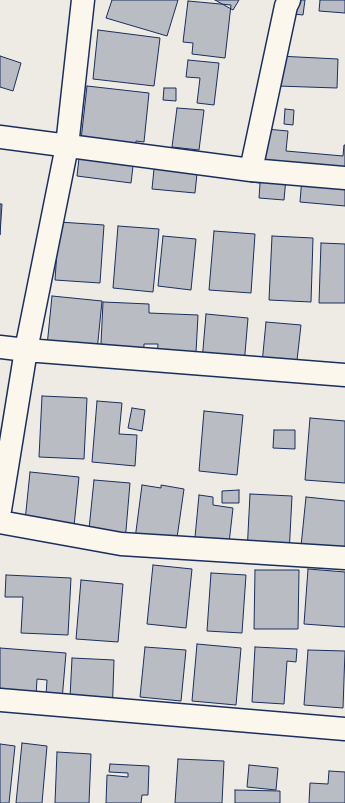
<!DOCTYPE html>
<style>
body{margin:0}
canvas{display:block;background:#eeebe4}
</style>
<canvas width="345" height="803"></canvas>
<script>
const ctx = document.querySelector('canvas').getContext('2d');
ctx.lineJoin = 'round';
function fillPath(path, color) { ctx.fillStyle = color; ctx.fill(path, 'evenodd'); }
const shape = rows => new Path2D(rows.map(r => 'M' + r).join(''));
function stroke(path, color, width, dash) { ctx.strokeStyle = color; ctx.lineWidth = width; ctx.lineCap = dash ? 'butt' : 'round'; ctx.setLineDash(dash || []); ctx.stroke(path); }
const building = shape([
 [112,0,178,0,167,36,106,18,112,0],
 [215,0,239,0,233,10,215,0],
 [285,0,305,0,303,15,283,13,285,0],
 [320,0,345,0,345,13,319,11,320,0],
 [188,1,231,5,225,58,192,54,193,43,183,42,188,1],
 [98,30,160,38,154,86,93,79,98,30],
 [0,56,21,63,13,91,0,87,0,56],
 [278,56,338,59,337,88,277,86,278,56],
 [188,60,219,63,214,105,197,103,200,78,186,77,188,60],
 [87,86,149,93,144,142,136,141,131,183,77,176,87,86],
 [164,88,176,88,176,101,163,100,164,88],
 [177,108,204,110,199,150,172,147,177,108],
 [285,109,294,110,293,125,284,124,285,109],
 [255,128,288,131,286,151,343,156,344,145,345,145,345,206,300,202,302,177,286,178,284,200,259,198,260,183,250,182,255,128],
 [156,149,199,154,195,193,152,189,156,149],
 [0,204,2,204,0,235,0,204],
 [59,222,104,225,100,283,55,280,59,222],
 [118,226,159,229,153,292,113,288,118,226],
 [214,231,255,234,251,293,209,290,214,231],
 [163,236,196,239,191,290,158,286,163,236],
 [272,236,313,238,311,302,269,300,272,236],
 [321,243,345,244,345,303,319,303,321,243],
 [52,296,102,301,96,361,46,356,52,296],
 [103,302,149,304,149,313,198,315,195,371,156,369,158,344,144,344,143,366,100,364,103,302],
 [206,314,248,318,243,377,201,373,206,314],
 [266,322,301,325,295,378,261,374,266,322],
 [42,396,87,398,84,459,39,457,42,396],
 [97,401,122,403,119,434,137,435,135,466,92,462,97,401],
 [132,408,145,410,142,431,128,428,132,408],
 [204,411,243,415,237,475,199,471,204,411],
 [310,418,345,421,345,483,305,480,310,418],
 [274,430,295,430,295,449,273,448,274,430],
 [30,472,79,477,73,536,24,531,30,472],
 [94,480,130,483,125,542,88,539,94,480],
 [142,485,161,488,161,485,184,489,176,545,135,539,142,485],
 [239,490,239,503,222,503,222,491,239,490],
 [250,494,292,496,289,555,247,553,250,494],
 [199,495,213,497,213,505,233,508,228,552,194,548,199,495],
 [306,497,345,501,345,546,344,561,300,556,306,497],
 [153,565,192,569,186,628,147,624,153,565],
 [308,569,345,572,345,627,304,624,308,569],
 [255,570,299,570,298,629,254,629,255,570],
 [211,573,246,575,242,633,207,631,211,573],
 [6,575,71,578,68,635,21,633,23,597,5,597,6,575],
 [81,580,123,584,118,642,76,639,81,580],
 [197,644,241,648,236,705,192,701,197,644],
 [145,647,186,650,181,701,140,697,145,647],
 [255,647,297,649,296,662,287,661,284,704,252,702,255,647],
 [0,648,66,653,61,712,45,711,47,680,37,679,35,713,0,710,0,648],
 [308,650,345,651,343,708,304,705,308,650],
 [72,658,114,660,112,719,69,717,72,658],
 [22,743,47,746,42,803,16,803,22,743],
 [0,744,15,746,9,803,0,803,0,744],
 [57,752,91,754,89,803,55,803,57,752],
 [178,759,224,761,222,803,175,803,178,759],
 [110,764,149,766,148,795,142,795,141,803,106,803,107,775,128,777,128,773,109,772,110,764],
 [249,765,278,768,276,790,247,787,249,765],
 [329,771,345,772,345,803,309,803,310,783,328,784,329,771],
 [235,790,280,791,280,803,235,803,235,790]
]);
fillPath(building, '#b9bcc3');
stroke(building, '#1b2f5e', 1);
const minor = shape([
 [0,137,251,170,345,178],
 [251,170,286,6,289,0],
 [0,347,26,350,345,375],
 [0,510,26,350,67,146,83,0],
 [0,522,121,544,345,558],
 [0,700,345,729]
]);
stroke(minor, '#1b2f5e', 25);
stroke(minor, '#fbf7ec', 22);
</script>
